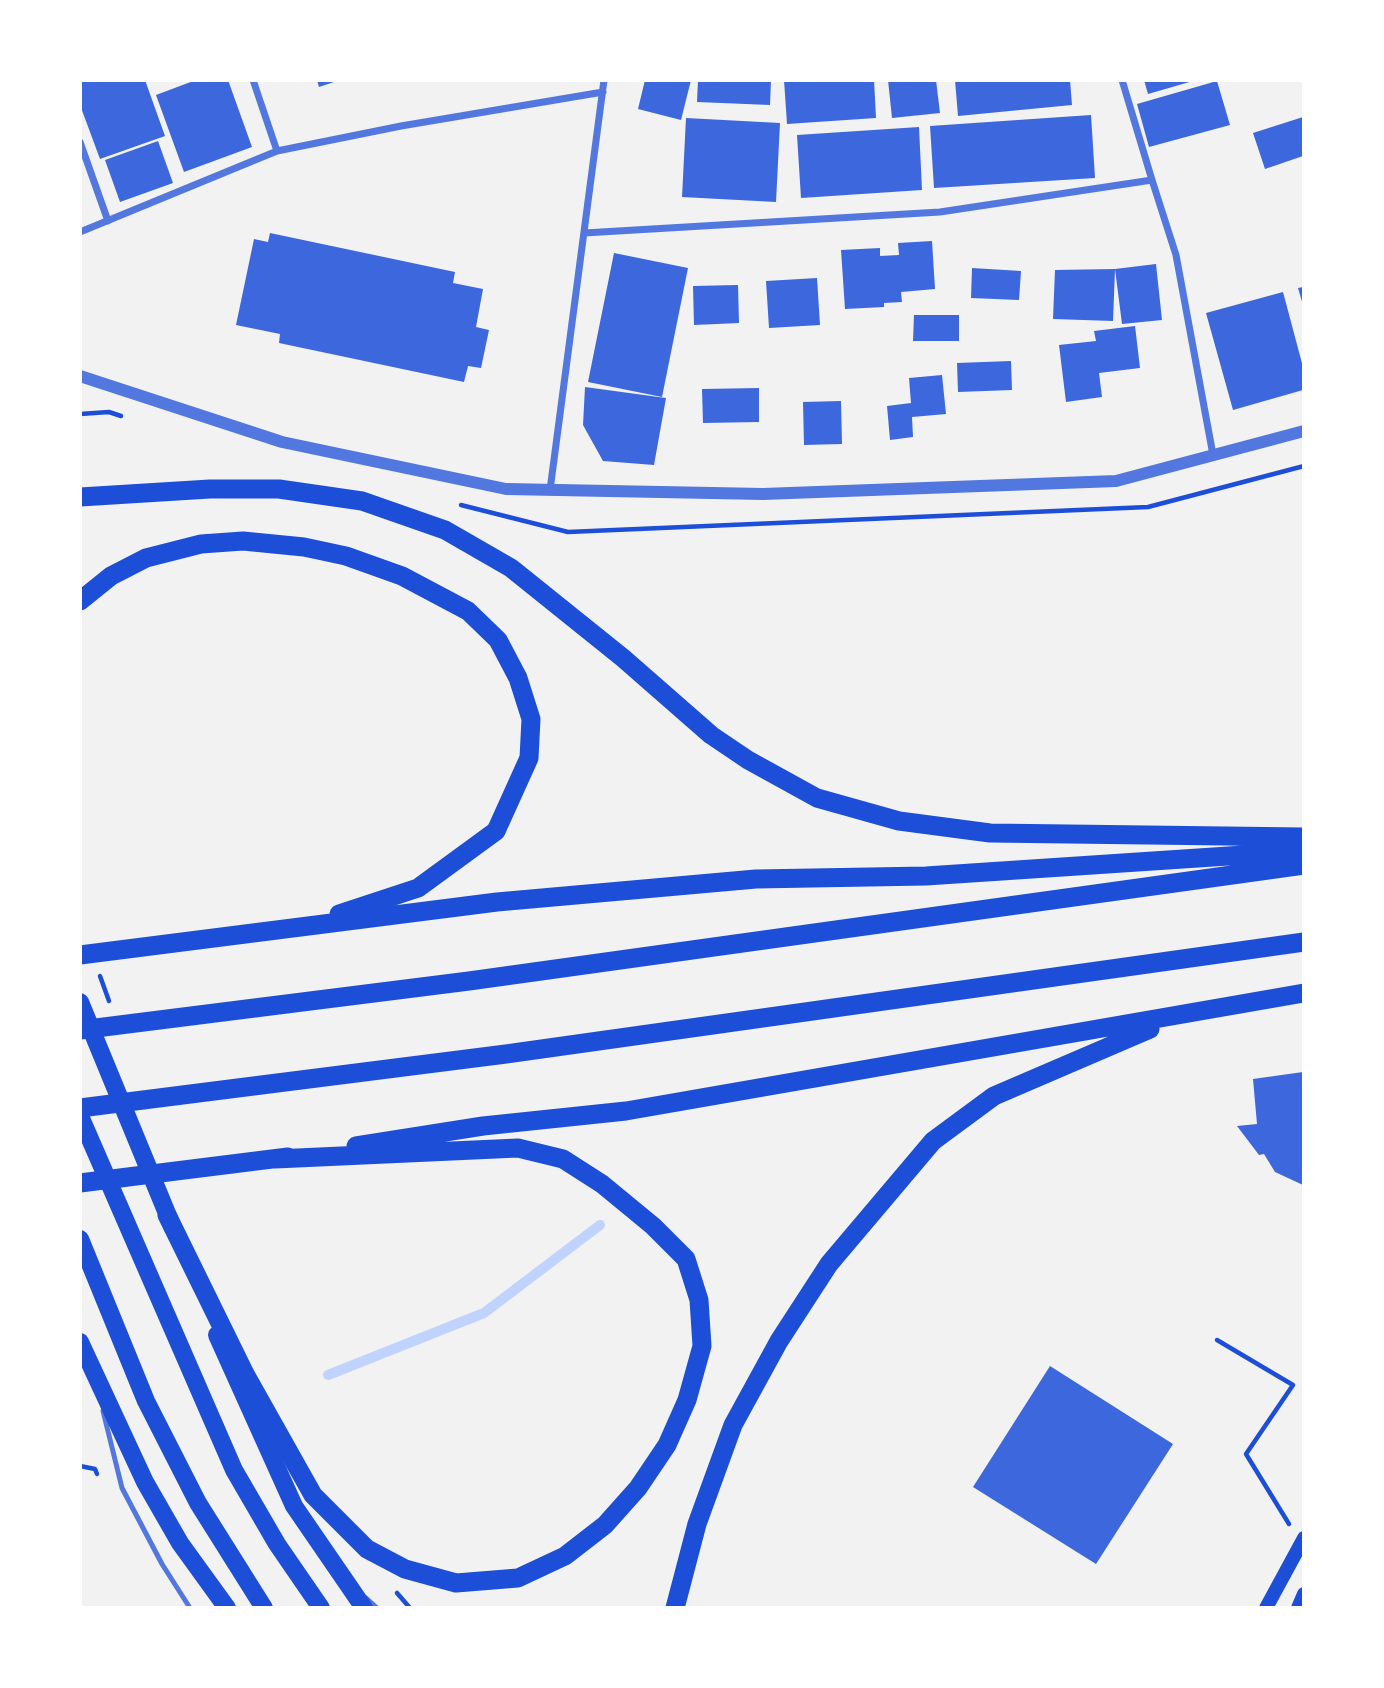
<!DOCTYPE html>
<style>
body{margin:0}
#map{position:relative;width:1384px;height:1688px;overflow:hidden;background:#f2f2f2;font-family:Figtree,sans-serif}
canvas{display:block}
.frame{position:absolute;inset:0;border:82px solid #fff;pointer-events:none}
</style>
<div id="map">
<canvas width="1384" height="1688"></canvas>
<div class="frame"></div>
</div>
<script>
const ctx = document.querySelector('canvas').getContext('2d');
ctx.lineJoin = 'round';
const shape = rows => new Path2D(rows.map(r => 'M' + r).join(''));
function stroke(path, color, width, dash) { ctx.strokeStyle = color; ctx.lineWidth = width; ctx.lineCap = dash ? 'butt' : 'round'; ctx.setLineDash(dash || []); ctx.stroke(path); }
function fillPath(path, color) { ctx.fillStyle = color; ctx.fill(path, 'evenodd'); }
stroke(shape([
 [328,1375,484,1313,600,1225]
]), '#bfd3fe', 10);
fillPath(shape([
 [80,80,145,80,165,136,100,159,80,105],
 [196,80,228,80,252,147,184,172,156,95],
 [317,80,337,80,337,81,319,87],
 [645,80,691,80,681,120,638,109],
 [698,80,771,80,770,105,697,102],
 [784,80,874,80,876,118,787,124],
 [888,80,936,80,940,113,892,118],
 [955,80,1070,80,1072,105,958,116],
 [1144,80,1193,80,1193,81,1148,94],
 [1217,81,1230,125,1149,147,1137,104],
 [1091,115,1095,178,934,188,930,126],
 [1303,117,1303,156,1265,169,1253,133],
 [686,118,780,123,776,202,682,197],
 [919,127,922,190,801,198,797,135],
 [158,141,173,183,120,202,105,160],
 [270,233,455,272,453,283,483,289,476,327,489,330,481,368,468,366,464,382,279,343,280,334,236,325,254,239,268,242],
 [932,241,935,289,901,292,902,302,884,303,884,307,845,309,841,250,880,248,880,256,899,255,898,243],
 [614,253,688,268,662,397,588,382],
 [1156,264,1162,320,1122,324,1115,269],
 [972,268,1021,271,1019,300,971,298],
 [1115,269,1113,321,1053,319,1055,270],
 [817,278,820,325,769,328,766,281],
 [738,285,739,323,694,325,693,286],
 [1303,287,1303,305,1298,288],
 [1283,292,1303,367,1303,390,1233,410,1206,313],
 [914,315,959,315,959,341,913,341],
 [1135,326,1140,368,1099,373,1102,397,1066,402,1059,345,1096,341,1094,331],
 [1011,361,1012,390,958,392,957,363],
 [942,375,946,414,912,417,913,437,890,440,887,406,911,403,909,378],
 [585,387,666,398,654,465,603,461,583,425],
 [759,388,759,422,703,423,702,389],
 [841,401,842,444,804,445,803,402],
 [1303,1072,1303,1185,1275,1172,1264,1154,1259,1155,1237,1126,1257,1124,1253,1079],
 [1050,1366,1173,1444,1096,1564,973,1487]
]), '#3d67dc');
stroke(shape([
 [80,414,109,412,121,416],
 [461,505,568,532,1148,507,1304,466],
 [100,976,109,1001],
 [1217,1340,1293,1385,1246,1454,1289,1524],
 [80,1466,95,1469,97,1474],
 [397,1593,410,1608]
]), '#1d4ed8', 4.5);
stroke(shape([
 [103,1411,122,1488,162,1564,190,1608],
 [366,1598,377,1608]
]), '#5277de', 5);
stroke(shape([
 [253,80,277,151],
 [80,142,108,221],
 [1152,180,1176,255,1213,455],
 [80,232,277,151,401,126,603,92],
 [584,233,940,212,1152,180,1122,80],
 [550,490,604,80]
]), '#5277de', 7);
stroke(shape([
 [80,376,282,442,506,489,763,494,1116,481,1304,431]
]), '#5277de', 12);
stroke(shape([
 [1266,1608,1304,1538],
 [1298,1608,1304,1594]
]), '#1d4ed8', 14);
stroke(shape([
 [80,1002,173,1228],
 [80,1116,234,1470,277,1544,321,1608],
 [80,1239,146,1401,198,1503,264,1608],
 [217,1335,294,1506,364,1608],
 [80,1342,145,1482,180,1543,227,1608]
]), '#1d4ed8', 18);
stroke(shape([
 [80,497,210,489,279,489,362,501,445,530,511,568,623,658,711,735,748,760,817,798,899,821,990,833,1304,837],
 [80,601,111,576,146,558,201,544,243,541,304,547,346,556,402,576,468,611,498,640,518,678,531,719,529,758,496,831,418,888,339,914],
 [80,955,497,902,756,879,926,876,1304,851],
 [80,1030,469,981,1304,865],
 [80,1108,506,1054,1304,942],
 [356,1146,483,1126,626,1111,1304,993],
 [80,1183,288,1157],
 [167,1215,245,1374,313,1495,367,1549,405,1569,456,1583,518,1578,565,1556,605,1525,638,1488,667,1445,687,1400,702,1346,699,1300,686,1259,653,1226,602,1184,563,1159,518,1148,275,1159],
 [675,1608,697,1524,733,1425,779,1341,829,1264,933,1141,994,1096,1150,1029]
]), '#1d4ed8', 19);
</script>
